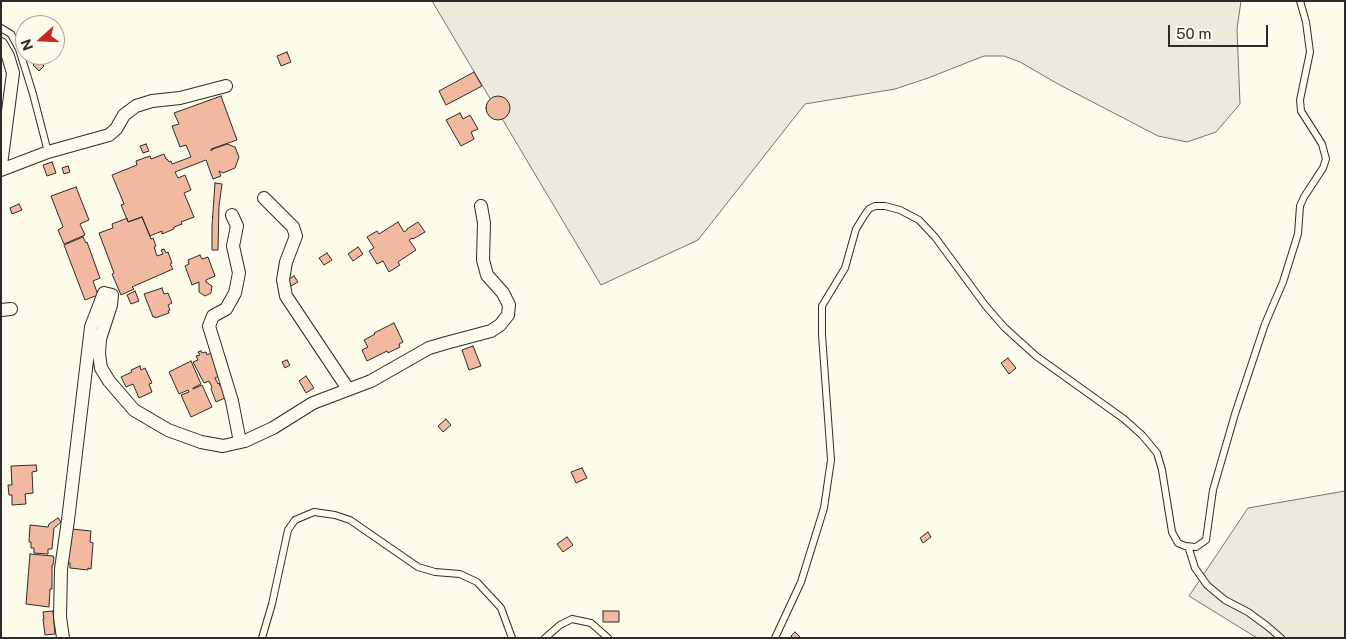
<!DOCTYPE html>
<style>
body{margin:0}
#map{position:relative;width:1346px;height:639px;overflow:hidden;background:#fdfbea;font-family:"Public Sans",sans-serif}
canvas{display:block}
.frame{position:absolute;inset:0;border:2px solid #2b2b2b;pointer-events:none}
.north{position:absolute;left:15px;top:15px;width:50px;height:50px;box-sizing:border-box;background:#fdfbea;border:1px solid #a9a89e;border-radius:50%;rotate:250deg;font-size:14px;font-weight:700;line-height:20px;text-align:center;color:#2b2b2b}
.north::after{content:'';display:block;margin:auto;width:18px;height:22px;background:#c62828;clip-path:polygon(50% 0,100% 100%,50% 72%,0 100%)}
.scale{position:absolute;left:1168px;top:25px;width:100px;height:22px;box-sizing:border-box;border:2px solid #2b2b2b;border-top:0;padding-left:6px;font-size:15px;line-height:18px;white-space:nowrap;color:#2b2b2b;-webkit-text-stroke:4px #fdfbea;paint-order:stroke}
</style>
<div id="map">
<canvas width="1346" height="639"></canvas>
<div class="frame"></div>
<div class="north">N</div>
<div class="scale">50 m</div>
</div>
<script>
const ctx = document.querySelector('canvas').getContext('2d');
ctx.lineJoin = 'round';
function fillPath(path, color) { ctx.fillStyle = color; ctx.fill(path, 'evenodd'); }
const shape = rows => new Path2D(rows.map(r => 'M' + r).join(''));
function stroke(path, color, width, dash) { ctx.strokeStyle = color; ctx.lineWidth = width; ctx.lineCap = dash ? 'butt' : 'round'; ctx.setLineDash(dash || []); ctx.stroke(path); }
const green = shape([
 [432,1,1241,1,1237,29,1240,104,1216,132,1187,142,1158,136,1058,84,1020,62,1004,56,984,56,928,78,895,89,805,104,698,240,601,285,432,1],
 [1345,491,1345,638,1257,638,1189,596,1248,508,1345,491]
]);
fillPath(green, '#ecebdb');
stroke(green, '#74746e', 1);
const building = shape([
 [287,52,291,62,281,66,277,56,287,52],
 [28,55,35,55,34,57,36,58,32,63,26,58,28,55],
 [38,60,44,66,39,71,33,65,38,60],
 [474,72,482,86,446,105,439,91,474,72],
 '486 108a12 12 0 1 1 24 0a12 12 0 1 1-24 0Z',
 [221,96,237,140,211,149,211,151,213,149,227,144,235,147,239,157,235,168,223,173,219,171,221,176,213,179,206,160,175,172,178,178,185,175,191,190,184,193,194,217,181,222,182,224,174,227,174,229,162,234,162,231,150,236,142,217,128,222,121,205,124,204,112,175,137,165,136,161,150,156,151,159,164,154,166,159,167,159,169,162,171,161,172,164,191,157,186,145,180,147,172,126,179,124,174,113,221,96],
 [460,113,463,119,470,115,478,129,471,132,474,139,461,146,446,120,460,113],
 [146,144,149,151,143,153,140,146,146,144],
 [52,162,56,173,47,176,43,165,52,162],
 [68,166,70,172,64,174,62,168,68,166],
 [215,183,222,184,219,206,218,250,212,250,212,226,215,183],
 [76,187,89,220,80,224,85,235,64,244,58,230,63,227,51,196,76,187],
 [19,204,22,210,12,214,10,208,19,204],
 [142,217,151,239,153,238,156,246,154,247,157,256,163,254,161,250,164,249,166,253,168,252,172,263,170,264,173,269,132,287,134,289,121,295,112,274,114,273,99,233,113,228,112,224,125,219,127,218,128,222,142,217],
 [398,222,404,232,407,230,407,229,418,222,425,232,413,239,412,238,409,240,416,250,398,262,400,265,389,272,383,261,377,264,369,251,374,248,367,237,377,231,379,234,398,222],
 [83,237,86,243,87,242,100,278,93,281,98,295,85,300,64,245,83,237],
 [358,247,363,254,353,261,348,254,358,247],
 [327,253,332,260,324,265,319,258,327,253],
 [200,255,202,259,208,257,215,276,206,280,206,282,212,286,211,293,205,296,199,292,199,282,192,285,185,266,189,264,188,260,200,255],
 [294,276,298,282,291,286,287,280,294,276],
 [162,288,164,294,168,293,172,303,168,305,170,310,168,311,169,313,155,318,154,316,153,317,144,294,162,288],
 [135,291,139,301,131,304,127,295,135,291],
 [394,323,403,342,399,344,400,347,388,353,387,351,367,361,362,350,368,347,364,340,375,334,374,333,394,323],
 [473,346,481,366,469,370,462,350,473,346],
 [201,351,202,353,206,352,207,355,211,353,222,375,215,378,218,384,219,383,220,386,222,385,227,397,216,402,211,389,212,387,209,381,204,383,193,362,198,360,196,356,200,355,198,352,201,351],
 [1008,358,1016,368,1009,374,1001,363,1008,358],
 [287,360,290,365,285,368,282,362,287,360],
 [191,361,201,384,193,388,193,389,202,385,212,407,191,417,181,395,189,392,188,390,179,394,169,372,191,361],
 [140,366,141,370,145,368,152,383,149,384,152,392,139,398,133,384,126,387,121,377,132,372,131,370,140,366],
 [306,376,314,388,306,393,299,381,306,376],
 [446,419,451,425,443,432,438,426,446,419],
 [36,465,37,471,32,472,33,493,25,494,26,504,12,505,12,495,9,495,8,485,12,485,11,466,36,465],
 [582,468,587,478,576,483,571,472,582,468],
 [58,518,61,522,54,528,52,549,48,549,48,554,34,553,34,548,31,548,31,542,29,542,30,525,48,527,49,524,58,518],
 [72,529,91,531,90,542,93,543,91,569,88,568,88,570,70,568,70,563,68,563,69,541,71,541,72,529],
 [928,532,931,537,923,543,920,538,928,532],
 [567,537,573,545,563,552,557,544,567,537],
 [30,554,53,556,53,557,54,557,53,565,52,565,52,589,50,589,49,607,26,604,30,554],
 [53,611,55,634,45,635,43,619,44,619,43,612,53,611],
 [603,611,619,611,619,622,603,622,603,611],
 [795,632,801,638,793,638,791,636,795,632]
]);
fillPath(building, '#f2b8a0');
stroke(building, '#2b2b2b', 1);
const lane = shape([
 [1,28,11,34,19,49,33,94,48,152],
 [1188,546,1195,568,1207,585,1225,600,1248,612,1267,626,1281,638],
 [262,638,272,604,288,530,295,520,314,512,335,515,350,520,418,567,435,572,460,574,477,582,501,608,512,638],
 [545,638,560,625,572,619,591,623,608,638],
 [775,638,801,582,824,508,831,460,822,335,822,306,845,268,856,229,864,216,869,209,875,206,885,206,900,210,919,220,935,237,985,305,1004,327,1036,356,1124,419,1142,435,1157,453,1162,470,1172,532,1178,543,1185,546,1196,547,1206,540,1213,490,1235,414,1265,324,1283,282,1298,234,1300,206,1304,197,1323,168,1326,159,1322,144,1301,111,1300,100,1310,52,1306,22,1300,1]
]);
const street = shape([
 [1,44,8,56,13,73,1,165],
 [1,170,48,152,109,135,116,129,124,115,136,106,152,101,180,98,226,86],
 [264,198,293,227,296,236,286,262,283,280,286,296,348,389],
 [232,215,237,226,233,246,239,273,235,293,226,309,213,316,209,326,232,401,240,442],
 [1,310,11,309],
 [63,638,60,617,61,569,68,520,91,327,104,293,112,295,111,305,100,339,99,354,101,368,109,381,134,410,168,430,201,442,223,446,245,441,273,428,313,403,371,381,429,348,446,343,491,331,500,325,508,315,509,305,503,293,487,275,483,260,484,223,481,206]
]);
stroke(lane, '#2b2b2b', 8);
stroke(street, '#2b2b2b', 14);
stroke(lane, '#fdfbea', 6);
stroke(street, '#fdfbea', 12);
</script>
